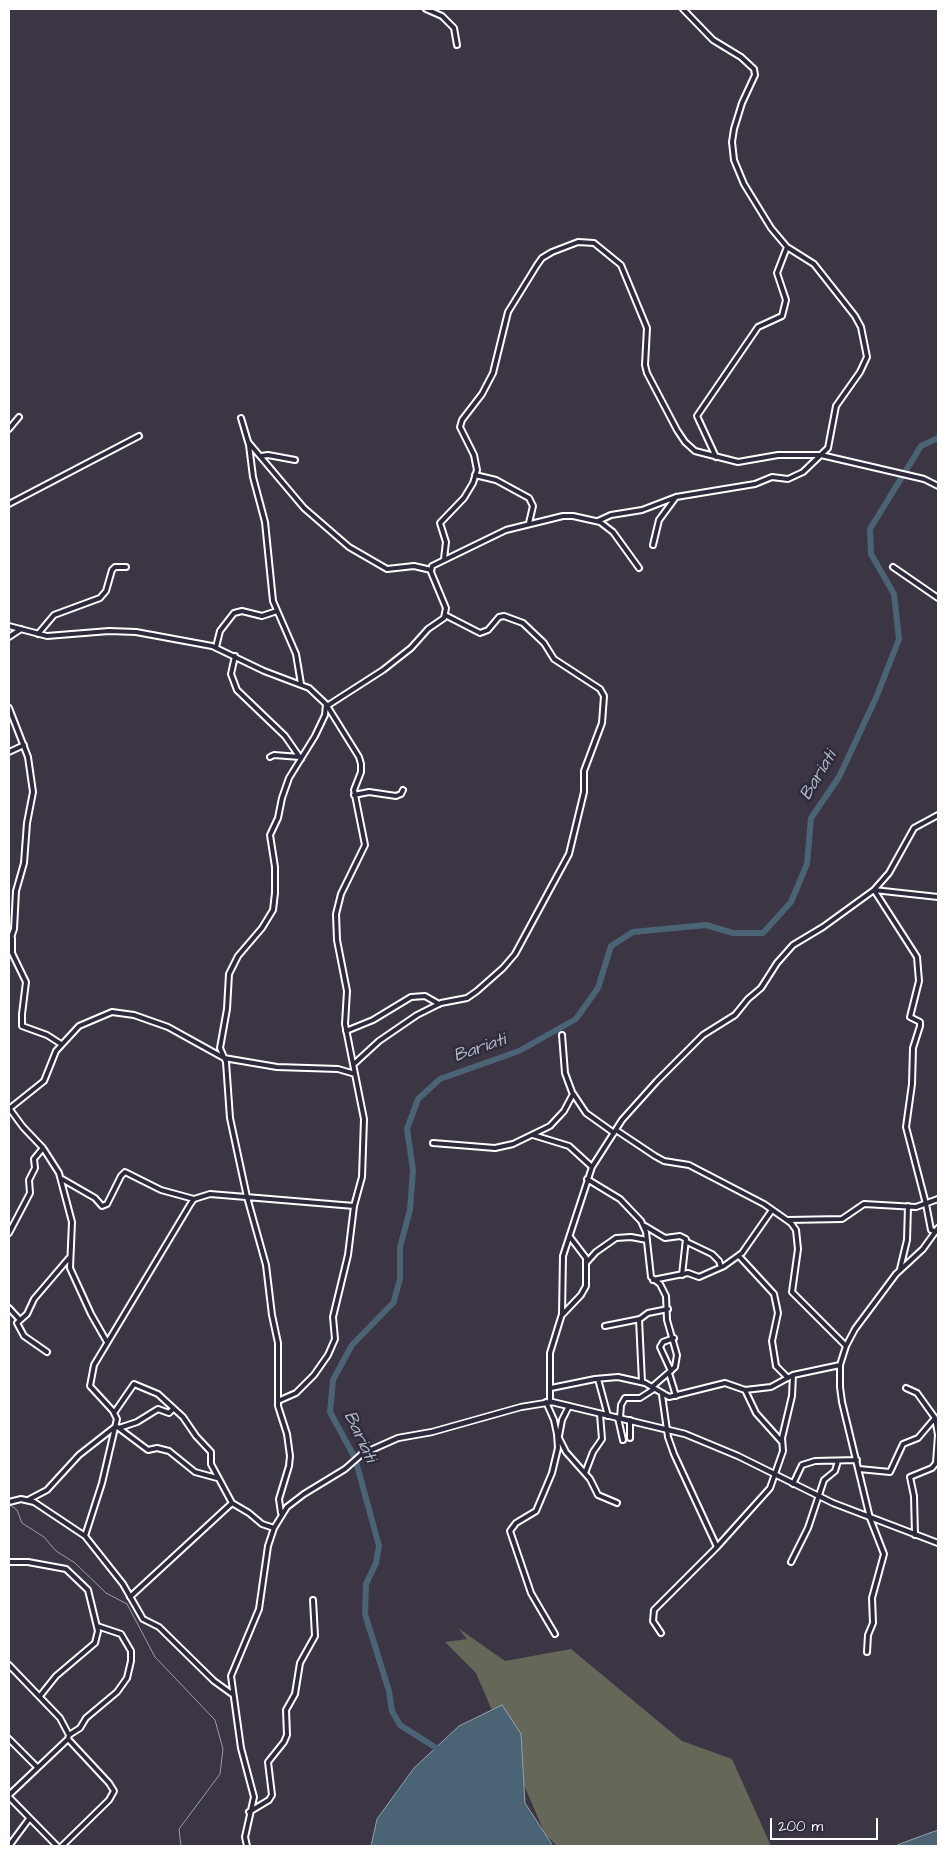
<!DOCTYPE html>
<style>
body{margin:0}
#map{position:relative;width:947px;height:1855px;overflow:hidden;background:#3c3543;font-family:"Architects Daughter",sans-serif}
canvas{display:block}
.frame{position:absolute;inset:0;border:10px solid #fff;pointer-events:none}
.scale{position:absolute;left:770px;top:1818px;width:108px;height:22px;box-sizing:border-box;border:2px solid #fff;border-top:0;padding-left:6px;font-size:15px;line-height:18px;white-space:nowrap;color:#fff;-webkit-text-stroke:4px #2f2a3d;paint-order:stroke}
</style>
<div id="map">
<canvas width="947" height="1855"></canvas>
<div class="frame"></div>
<div class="scale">200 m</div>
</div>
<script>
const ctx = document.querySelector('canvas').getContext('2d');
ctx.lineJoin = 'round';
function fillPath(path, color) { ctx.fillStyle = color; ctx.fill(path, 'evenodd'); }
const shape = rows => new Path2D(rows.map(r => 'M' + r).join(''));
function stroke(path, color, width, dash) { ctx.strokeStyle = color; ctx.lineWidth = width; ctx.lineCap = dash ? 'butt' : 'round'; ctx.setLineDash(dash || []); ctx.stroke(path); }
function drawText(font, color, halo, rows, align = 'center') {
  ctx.font = font + ' "Architects Daughter",sans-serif'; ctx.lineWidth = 5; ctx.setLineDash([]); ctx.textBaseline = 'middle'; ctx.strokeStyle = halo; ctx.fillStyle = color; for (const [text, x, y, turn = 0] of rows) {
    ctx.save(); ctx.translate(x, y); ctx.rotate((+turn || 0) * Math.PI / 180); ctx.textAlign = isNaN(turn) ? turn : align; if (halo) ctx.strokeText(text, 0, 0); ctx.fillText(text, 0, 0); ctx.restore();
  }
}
fillPath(shape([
 [458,1628,505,1661,571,1649,682,1741,732,1759,771,1846,557,1846,545,1834,476,1673,445,1642,467,1639]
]), '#656759');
const water = shape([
 [502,1705,521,1734,525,1803,553,1846,371,1846,377,1819,414,1768,459,1726,502,1705],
 [938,1830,938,1846,895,1846,905,1842,938,1830]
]);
fillPath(water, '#4b6475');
stroke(water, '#93a2ac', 1);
stroke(shape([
 [9,1504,17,1510,22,1523,44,1537,56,1551,75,1563,106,1593,127,1604,155,1657,215,1720,223,1749,220,1774,179,1829,181,1846]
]), '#93a2ac', 1);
stroke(shape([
 [441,1751,400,1725,392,1711,389,1691,365,1614,366,1584,376,1563,379,1546,355,1458,330,1412,333,1380,352,1345,394,1302,395,1297,400,1279,400,1247,410,1210,413,1170,407,1129,418,1099,440,1079,519,1051,576,1019,598,988,611,946,633,932,706,925,733,933,763,933,791,902,807,864,811,818,839,777,876,698,899,639,894,594,871,554,870,529,921,446,938,438]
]), '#4b6475', 6);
const minor = shape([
 [426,9,442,16,454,28,457,45],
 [241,418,249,445,253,477,265,522,273,601,296,654,301,684],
 [9,429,19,417],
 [249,443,304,508,349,547,387,569,414,566,431,570],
 [261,456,268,455,295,460],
 [716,457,697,416,758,327,782,316,786,300,777,273,787,247],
 [475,475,496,480,529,498,533,506,529,523],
 [9,504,139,436],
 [598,521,611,515,642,510,676,497,755,484,772,477,788,479,803,472,828,448,836,406,860,372,867,357,861,327,855,316,814,264,787,247,771,228,744,184,734,160,732,142,734,129,742,103,755,75,754,69,741,57,713,40,683,9],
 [653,545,659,520,676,497],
 [444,559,446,542,440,523,464,498,473,483,477,470,474,455,460,427,462,420,482,394,493,373,508,312,537,265,542,258,552,252,578,242,594,243,621,265,647,328,645,365,647,373,677,430,685,442,695,451,738,462,778,455,821,455,924,479,938,486],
 [893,567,938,598],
 [9,626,47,636,109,631,136,632,212,646,264,671,309,688,326,704,325,715,315,736,289,778,282,798,278,818,270,835,275,867,275,893,273,910,262,928,238,956,229,974,227,1009,220,1048,226,1062,230,1118,247,1197,266,1265,272,1315,278,1343,278,1406,287,1434,290,1456,289,1466,279,1499,281,1513],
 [38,634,54,615,100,598,106,591,112,570,115,567,126,567],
 [9,637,21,629],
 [216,647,220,631,234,613,242,611,262,616,277,611],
 [235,656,231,674,237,690,285,736,301,759],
 [327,706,383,670,411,648,428,629,444,618,446,608,431,572,432,566,506,530,563,516,573,516,600,522,613,532,639,568],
 [9,708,28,757,33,792,27,823,24,863,16,891,14,929,9,943],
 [9,752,24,745],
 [270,757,274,755,300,757],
 [354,795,369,792,396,796,401,794,403,790],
 [938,815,914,828,889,873,874,890,917,957,919,981,910,1017,920,1022,920,1026,913,1048,912,1084,906,1127,926,1204,931,1230,938,1232],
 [12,938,12,953,26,982,22,1014,22,1026,47,1035,61,1044],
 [346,1031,373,1020,411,997,425,996,439,1004],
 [562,1035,565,1073,572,1092,586,1113,614,1133],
 [354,1064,379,1041,417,1015,441,1003,467,998,477,991,503,968,515,954,569,854,584,792,584,771,602,723,604,696,600,689,554,659,544,643,523,623,504,616,499,617,488,630,480,633,445,615],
 [9,1108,23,1127,43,1148,59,1173,72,1222,70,1268,91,1314,107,1342],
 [9,1109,44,1081,56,1051,79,1026,112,1012,134,1015,168,1027,224,1058,277,1067,338,1069,355,1074],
 [616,1130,655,1156,664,1161,689,1165,764,1204,791,1223,796,1230,798,1249,792,1292,846,1346],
 [533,1135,569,1146,592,1167],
 [433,1143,495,1148,513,1144,550,1126,564,1111,573,1094],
 [62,1179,95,1198,102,1206,107,1204,121,1176,125,1172,161,1190,194,1199],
 [587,1179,620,1199,641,1221,646,1232,651,1277,660,1284,666,1296,667,1320,677,1355,675,1367,652,1387],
 [788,1220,842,1219,864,1204,916,1207,938,1199],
 [645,1226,665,1238,680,1236,686,1239,682,1275],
 [9,1233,30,1193,29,1180,35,1168,34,1159,43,1148],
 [687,1242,712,1254,719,1261,721,1267],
 [739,1256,774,1294,778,1313,772,1341,776,1366,788,1378],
 [587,1262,596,1252,616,1238,631,1237,647,1240],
 [900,1269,907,1240,908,1206],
 [653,1280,688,1273,699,1277,724,1266,742,1253,772,1210],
 [9,1308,20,1320],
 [562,1315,581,1295,586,1286,586,1258,570,1237],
 [639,1319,642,1382],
 [605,1326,640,1319,648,1313,668,1309],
 [47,1352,24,1336,17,1323,27,1314,34,1299,69,1258],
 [671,1371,660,1347,663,1342,674,1338],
 [669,1373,676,1396],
 [598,1379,608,1416],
 [551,1388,595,1379,618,1377,645,1383,669,1397,725,1383,745,1390,771,1387,793,1375,840,1365],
 [906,1388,917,1393,935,1418,938,1435,936,1463,932,1468,910,1477,914,1496,915,1535],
 [745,1390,756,1413,782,1442],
 [662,1395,668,1437,674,1454,717,1547],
 [278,1401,296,1393,314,1375,328,1355,335,1339,333,1317,348,1255,354,1206,362,1177,364,1119,345,1024,347,991,337,940,336,914,341,894,365,845,354,790,361,772,361,764,359,757,326,704],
 [550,1401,550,1353,562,1314,563,1256,592,1167,622,1120,657,1081,703,1035,735,1015,748,999,761,988,777,963,793,945,823,927,874,890,938,897],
 [546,1402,554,1420,557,1434,558,1448,552,1473,536,1511,516,1523,510,1531,531,1593,555,1634],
 [114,1413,134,1384,158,1394,183,1417,196,1436,211,1452,211,1464,232,1503],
 [618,1418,623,1440],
 [620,1418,621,1405,625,1398,640,1398,654,1389],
 [630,1420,630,1438],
 [119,1428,137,1422,158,1409,169,1413,173,1409],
 [558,1436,566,1452,590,1479,598,1495,617,1503],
 [559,1436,562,1420,569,1406],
 [859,1469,890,1472,903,1444,918,1438,935,1418],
 [585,1473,593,1452,602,1439,600,1414],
 [793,1484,802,1465,815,1461,857,1460],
 [28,1500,47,1490,79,1455,116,1426,148,1450,157,1448,169,1451,195,1472,217,1478],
 [9,1502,21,1499,34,1502,85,1536,123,1584,143,1619,159,1627,214,1681,232,1694],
 [85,1536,102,1483,117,1419,113,1411,90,1386,94,1365,191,1203,194,1199,210,1194,354,1206],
 [9,1562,28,1562,66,1569,88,1590,98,1631,95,1643,56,1676,40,1696],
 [791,1562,808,1528,824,1480,835,1471,838,1461],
 [130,1597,232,1503,249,1513,262,1524,274,1528],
 [661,1633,653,1621,654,1610,717,1547,770,1488,783,1451,782,1438,792,1396,793,1375],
 [867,1652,868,1635,873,1623,872,1598,884,1554,870,1518,842,1402,840,1387,840,1365,846,1346,855,1329,896,1274,923,1249,938,1228],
 [9,1665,60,1718,69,1735,68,1739,9,1795],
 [69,1735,80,1728,86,1718,117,1692,127,1678,131,1661,131,1651,121,1634,97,1626],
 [9,1739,37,1767],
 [9,1797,57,1846],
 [249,1812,269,1800,272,1795,268,1762,284,1742,287,1735,286,1710,295,1694,300,1663,315,1636,313,1600],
 [9,1846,29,1819],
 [62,1846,109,1800,114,1791,109,1783,68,1739],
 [247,1846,245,1837,254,1797,241,1748,231,1676,259,1609,268,1546,274,1528,287,1507,304,1494,345,1469,362,1454]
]);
const tertiary = shape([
 [362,1454,398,1438,432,1432,521,1407,552,1402,685,1434,738,1456,833,1503,938,1543]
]);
stroke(minor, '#fff', 8);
stroke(tertiary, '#fff', 8);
stroke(minor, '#2f2a3d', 4);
stroke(tertiary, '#2f2a3d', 4.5);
drawText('italic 18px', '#aeb9c1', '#2f2a3d', [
 ["Bariati",819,776,-59],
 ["Bariati",480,1049,-19],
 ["Bariati",359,1437,65]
]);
</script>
